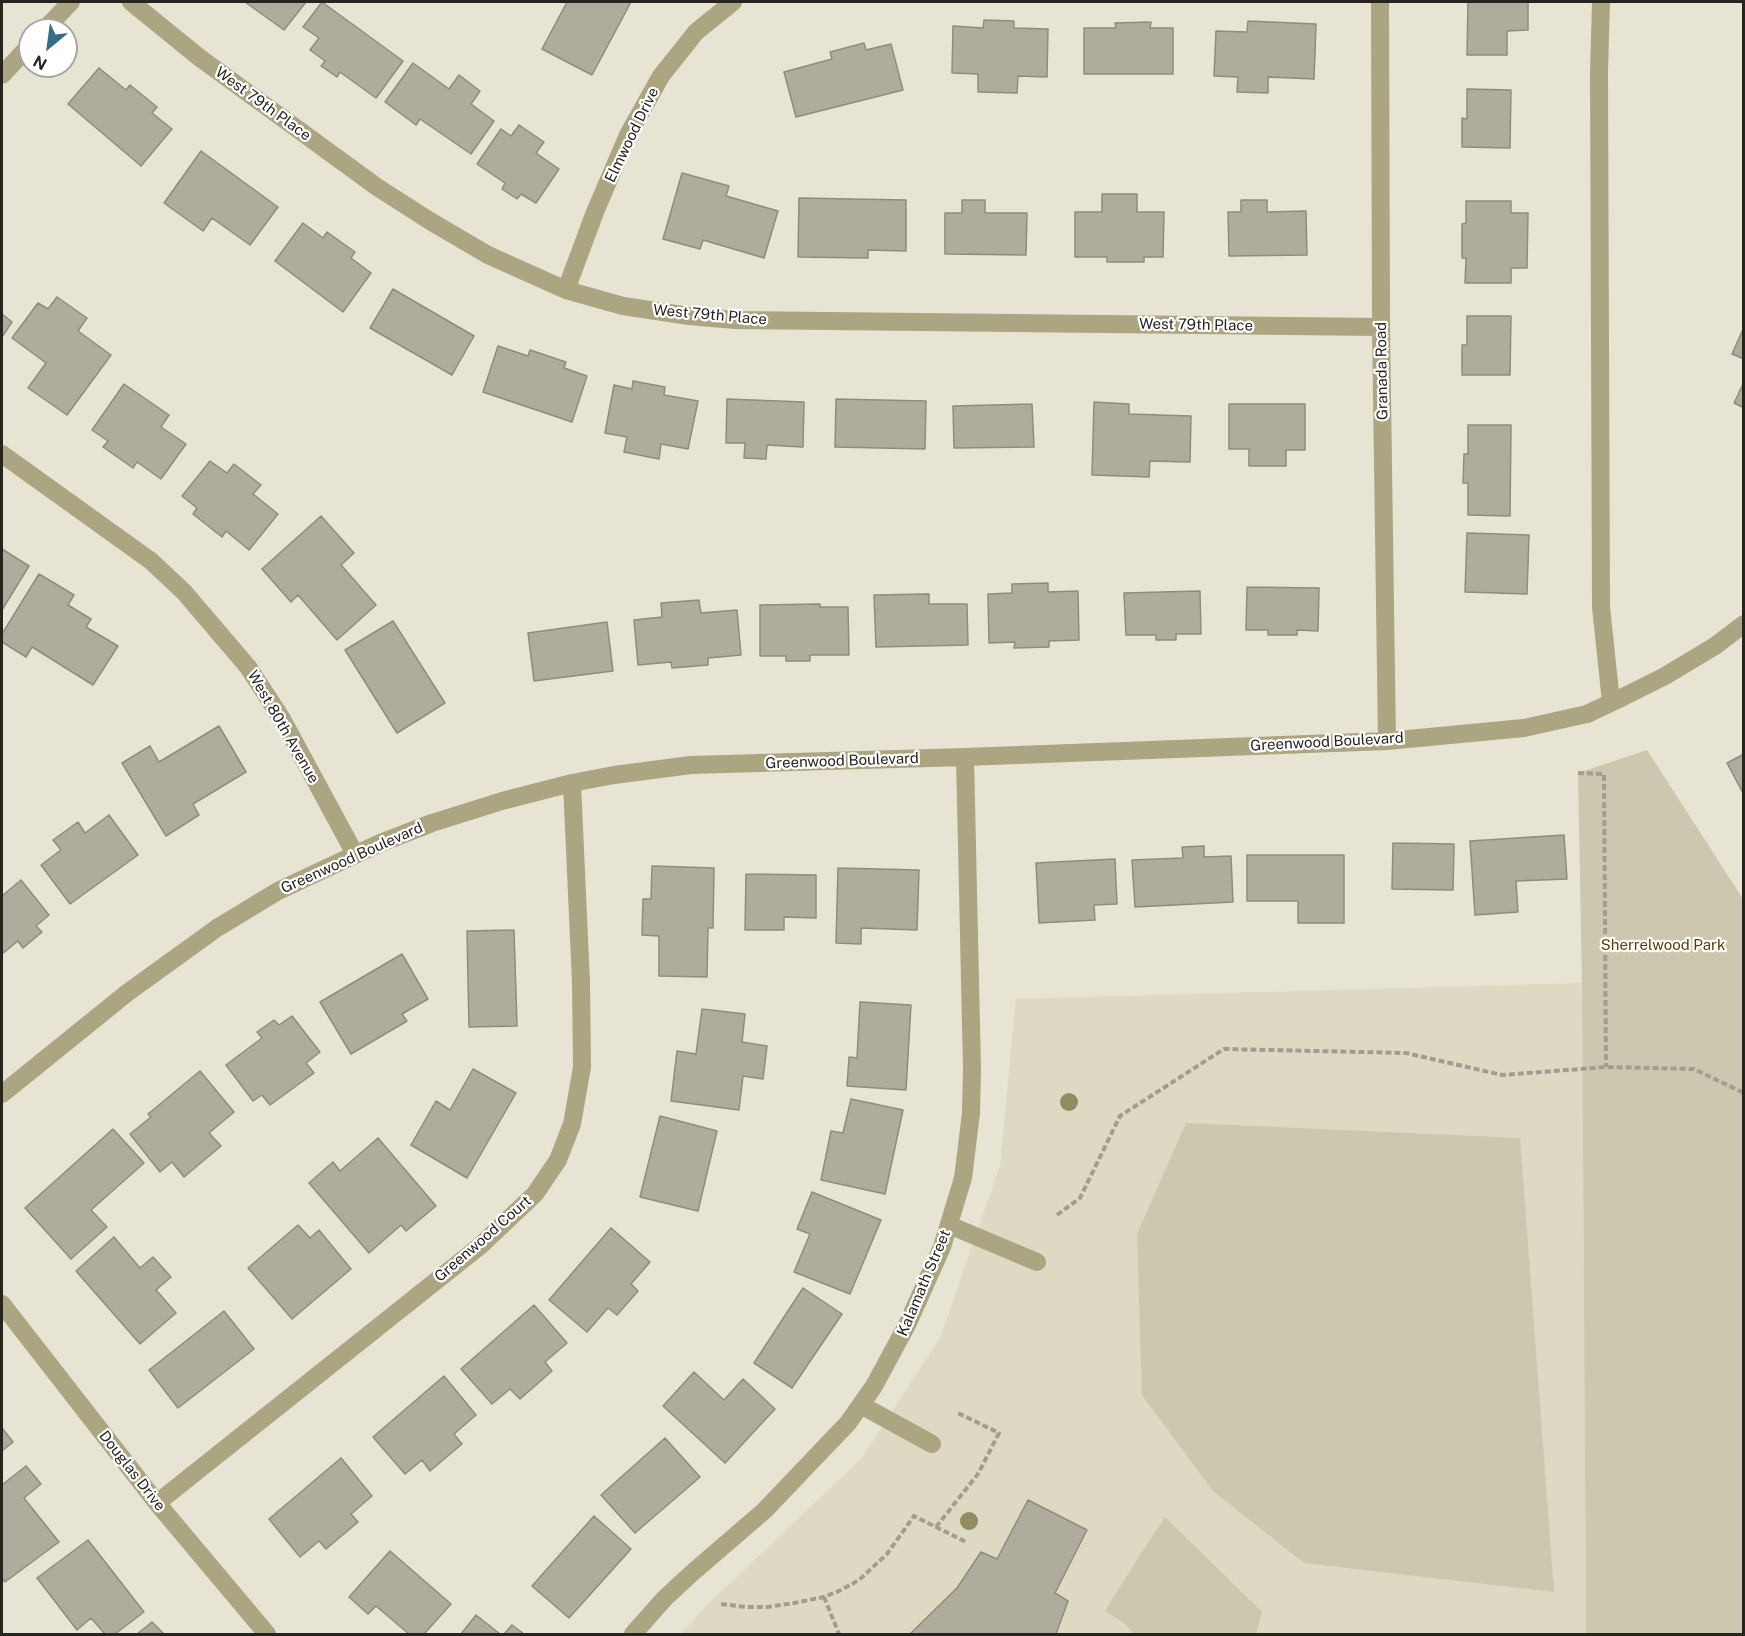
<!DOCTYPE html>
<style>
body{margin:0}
#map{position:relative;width:1745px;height:1636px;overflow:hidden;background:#e7e4d3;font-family:"Public Sans",sans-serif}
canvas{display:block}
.frame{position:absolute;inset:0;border:3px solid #25241e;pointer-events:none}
.north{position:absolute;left:18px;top:18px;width:60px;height:60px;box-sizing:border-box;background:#fff;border:2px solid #a8a7a5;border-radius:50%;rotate:209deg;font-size:16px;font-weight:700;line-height:24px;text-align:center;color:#25241e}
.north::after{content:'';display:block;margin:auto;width:21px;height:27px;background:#326e85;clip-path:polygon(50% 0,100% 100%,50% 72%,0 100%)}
</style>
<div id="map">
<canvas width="1745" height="1636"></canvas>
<div class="frame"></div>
<div class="north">N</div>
</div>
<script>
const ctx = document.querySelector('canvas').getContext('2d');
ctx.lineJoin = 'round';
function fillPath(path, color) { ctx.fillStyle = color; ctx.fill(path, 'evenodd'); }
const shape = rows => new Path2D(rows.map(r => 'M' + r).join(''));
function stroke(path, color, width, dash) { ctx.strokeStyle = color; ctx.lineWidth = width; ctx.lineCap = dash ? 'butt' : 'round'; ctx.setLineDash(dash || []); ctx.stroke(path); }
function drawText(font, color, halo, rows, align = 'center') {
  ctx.font = font + ' "Public Sans",sans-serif'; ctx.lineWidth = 4.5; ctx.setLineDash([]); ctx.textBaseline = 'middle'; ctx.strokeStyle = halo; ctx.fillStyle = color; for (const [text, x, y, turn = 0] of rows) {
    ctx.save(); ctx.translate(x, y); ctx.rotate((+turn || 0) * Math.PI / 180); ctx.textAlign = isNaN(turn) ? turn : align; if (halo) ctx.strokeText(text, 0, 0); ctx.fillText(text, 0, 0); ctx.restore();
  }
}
fillPath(shape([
 [1582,983,1586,1634,681,1634,702,1610,861,1459,940,1338,1000,1166,1016,999]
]), '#ddd9c2');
fillPath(shape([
 [1647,750,1743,899,1743,1634,1586,1634,1582,983,1578,773],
 [1186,1123,1520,1138,1554,1592,1304,1563,1213,1491,1142,1395,1137,1234],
 [1165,1517,1262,1612,1256,1634,1134,1634,1125,1624,1105,1611,1143,1550]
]), '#ccc7ae');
const building = shape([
 [245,2,306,2,284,30,245,2],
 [322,2,403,61,376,98,340,72,337,77,321,66,325,61,310,50,319,38,303,27,322,2],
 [567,2,631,2,592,75,542,49,567,2],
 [1468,2,1528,2,1528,30,1507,31,1507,55,1467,55,1468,2],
 [984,20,1014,21,1014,28,1048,29,1047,77,1018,76,1017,93,978,92,978,74,952,73,953,26,983,28,984,20],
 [1248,21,1316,24,1314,79,1268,77,1268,93,1237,92,1238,77,1214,76,1216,31,1247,32,1248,21],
 [1151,22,1150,28,1173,28,1173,74,1084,74,1084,28,1116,28,1115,23,1151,22],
 [864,43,866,50,891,44,903,90,796,117,784,72,832,59,830,52,864,43],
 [413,63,449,89,459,75,480,91,471,104,494,121,471,154,420,119,416,125,385,102,413,63],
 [99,68,126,90,130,85,157,107,152,113,172,129,141,166,68,104,99,68],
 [1467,89,1511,90,1510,148,1462,147,1462,118,1467,119,1467,89],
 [519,125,544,142,536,153,559,169,536,203,521,194,517,199,502,189,505,183,477,164,501,129,511,136,519,125],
 [201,151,278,207,250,245,212,218,203,231,164,203,201,151],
 [682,173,729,186,726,196,778,211,764,258,703,240,700,249,663,239,682,173],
 [1102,194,1137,194,1137,212,1164,212,1163,257,1144,257,1144,262,1107,262,1107,257,1075,257,1075,212,1102,212,1102,194],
 [799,198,906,200,906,251,868,250,868,258,798,257,799,198],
 [962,200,985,200,985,213,1027,213,1026,255,945,254,945,213,962,213,962,200],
 [1241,200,1267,200,1267,212,1306,211,1307,255,1229,256,1228,212,1241,212,1241,200],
 [1466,201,1511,201,1511,213,1528,213,1527,268,1511,268,1511,283,1465,283,1466,258,1462,258,1462,224,1466,223,1466,201],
 [303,223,323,238,327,232,355,252,351,258,371,273,343,312,275,261,303,223],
 [393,289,474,336,452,375,370,328,393,289],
 [57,297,87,318,78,331,111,355,67,415,28,388,46,363,12,338,38,303,48,309,57,297],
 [2,314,12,322,2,337,2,314],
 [1467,316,1511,316,1510,375,1462,375,1462,345,1467,345,1467,316],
 [1744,327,1744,359,1732,354,1744,327],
 [498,346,528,356,530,350,566,362,564,368,587,376,572,422,483,392,498,346],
 [633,381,665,387,664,395,698,401,688,449,661,444,659,459,624,452,627,437,605,433,614,385,632,389,633,381],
 [1744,382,1744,408,1734,403,1744,382],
 [124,384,169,415,161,427,186,444,161,479,137,462,133,468,103,447,108,441,92,430,124,384],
 [727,399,804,402,803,447,767,445,766,459,744,458,745,443,726,443,727,399],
 [836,399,926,401,925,449,835,447,836,399],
 [1094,402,1129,404,1129,414,1191,416,1190,462,1150,461,1149,477,1092,475,1094,402],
 [1032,404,1034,447,954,448,953,406,1032,404],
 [1229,404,1305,404,1305,450,1286,450,1286,466,1249,466,1249,449,1229,449,1229,404],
 [1468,425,1511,425,1510,516,1468,515,1468,483,1463,483,1464,454,1468,454,1468,425],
 [210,461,227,473,234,464,261,485,253,494,278,514,249,550,226,531,222,537,193,514,197,508,182,496,210,461],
 [321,516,354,553,341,565,376,605,337,640,298,595,291,602,262,569,321,516],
 [1467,533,1529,535,1527,594,1465,592,1467,533],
 [2,549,29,566,2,610,2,549],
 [39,574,74,595,68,605,91,619,86,627,118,646,93,685,32,647,26,657,2,642,2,634,39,574],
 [1048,583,1048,592,1078,591,1079,640,1049,641,1049,647,1014,648,1015,642,989,643,988,594,1012,593,1012,584,1048,583],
 [1247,587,1319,588,1318,631,1297,630,1297,635,1268,635,1268,630,1246,630,1247,587],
 [1200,591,1201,634,1176,634,1176,640,1156,640,1156,635,1126,635,1124,593,1200,591],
 [929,594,929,604,967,604,968,645,876,647,874,595,929,594],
 [699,600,701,613,737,610,741,655,708,658,708,665,672,668,671,662,638,665,634,620,662,617,661,603,699,600],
 [820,604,820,607,848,607,849,655,810,655,810,661,786,661,786,656,760,656,760,605,820,604],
 [393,621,445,703,397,733,345,650,393,621],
 [607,622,613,671,534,681,528,633,607,622],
 [219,726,246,772,193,804,199,815,166,836,122,763,150,746,159,762,219,726],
 [1744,754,1744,795,1727,763,1744,754],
 [109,815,138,855,70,904,41,865,61,850,53,840,78,822,85,833,109,815],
 [1564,835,1567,879,1516,881,1518,912,1475,915,1470,841,1564,835],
 [1393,843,1454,844,1453,890,1392,889,1393,843],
 [1204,846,1204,857,1231,856,1233,902,1135,907,1132,860,1183,858,1182,847,1204,846],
 [1247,855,1344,855,1344,923,1298,923,1298,901,1247,901,1247,855],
 [1115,859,1117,904,1094,905,1095,920,1039,923,1036,863,1115,859],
 [652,866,714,868,713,928,708,928,707,977,659,976,659,936,642,935,643,899,651,899,652,866],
 [838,868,919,870,917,930,861,928,861,944,836,943,838,868],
 [746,874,816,875,816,918,784,917,784,930,745,930,746,874],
 [21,880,49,915,36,926,42,932,23,948,18,941,2,954,2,896,21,880],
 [514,930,517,1026,469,1027,467,931,514,930],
 [402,954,428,999,402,1014,407,1021,351,1054,320,1002,402,954],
 [860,1002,911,1005,906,1090,847,1086,849,1057,857,1058,860,1002],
 [702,1009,745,1014,742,1042,767,1046,763,1079,743,1076,739,1110,671,1101,677,1051,696,1054,702,1009],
 [292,1016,320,1052,306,1063,314,1073,270,1105,262,1095,253,1101,226,1065,262,1038,257,1032,274,1020,279,1025,292,1016],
 [473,1069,516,1093,467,1178,411,1145,436,1101,450,1110,473,1069],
 [200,1071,234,1112,209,1133,221,1146,184,1177,172,1162,160,1172,130,1134,151,1117,148,1114,200,1071],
 [851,1099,903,1110,885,1194,821,1180,831,1131,843,1133,851,1099],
 [660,1116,717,1131,698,1211,640,1197,660,1116],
 [113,1129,144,1163,91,1210,107,1227,71,1259,25,1208,113,1129],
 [378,1138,436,1206,406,1231,401,1225,369,1253,309,1183,333,1162,340,1171,378,1138],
 [812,1192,881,1220,850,1294,794,1272,810,1234,797,1229,812,1192],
 [298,1225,310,1238,319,1230,351,1269,292,1319,248,1268,298,1225],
 [611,1228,650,1262,631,1284,638,1291,617,1315,608,1308,587,1332,549,1300,611,1228],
 [114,1237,140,1268,153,1257,171,1277,156,1290,176,1313,140,1344,76,1271,114,1237],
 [803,1288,842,1314,792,1388,754,1363,803,1288],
 [534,1305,567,1343,545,1362,552,1371,520,1399,510,1389,492,1404,461,1369,534,1305],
 [224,1311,254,1349,178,1408,149,1370,224,1311],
 [694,1372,724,1400,743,1379,775,1409,725,1463,663,1406,694,1372],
 [444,1376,476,1415,454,1434,462,1444,430,1471,422,1460,405,1474,373,1437,444,1376],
 [2,1428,13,1442,2,1451,2,1428],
 [665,1438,700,1477,635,1533,601,1495,665,1438],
 [341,1458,372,1496,351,1514,358,1522,326,1549,319,1541,300,1557,269,1519,341,1458],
 [26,1466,41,1484,24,1498,59,1542,5,1582,2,1578,2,1485,26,1466],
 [1028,1500,1087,1530,1055,1593,1068,1601,1056,1634,910,1634,957,1588,981,1552,997,1559,1028,1500],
 [594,1516,631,1549,569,1618,532,1586,594,1516],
 [88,1540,144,1612,115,1634,105,1634,91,1618,77,1630,37,1578,88,1540],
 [390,1551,451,1604,424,1634,409,1634,376,1606,368,1614,349,1597,390,1551],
 [476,1615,500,1634,461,1634,476,1615],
 [152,1622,164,1634,137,1634,152,1622],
 [512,1625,524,1634,504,1634,512,1625]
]);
fillPath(building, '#afac9d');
stroke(building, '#8f8c7d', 1.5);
stroke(shape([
 [1578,773,1604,774,1606,1067],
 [1057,1215,1080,1198,1120,1116,1224,1049,1406,1053,1502,1075,1606,1067,1694,1069,1744,1093],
 [936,1527,978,1474,999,1433,956,1412],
 [824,1597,839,1634],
 [721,1604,746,1607,767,1607,794,1603,824,1597,841,1590,859,1580,887,1554,914,1516,966,1542]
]), '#a19e91', 4, [6, 3]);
stroke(shape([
 [131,2,200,58,377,187,430,221,488,255,566,290,623,306,689,316,735,320,1381,327],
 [1380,2,1381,327,1387,741],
 [1601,2,1599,72,1601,607,1611,702],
 [44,30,71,2],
 [2,75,30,45],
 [566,290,595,212,628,135,661,76,696,32,733,2],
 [2,454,151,561,184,592,248,667,282,719,355,854],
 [2,1094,127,993,217,928,278,891,378,844,432,823,502,801,572,783,614,775,691,765,965,757,1387,741,1524,728,1587,714,1623,697,1665,676,1715,646,1744,624],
 [949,1225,1037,1262],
 [2,1304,157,1503,267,1634],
 [861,1405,932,1444],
 [157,1503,480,1246,535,1194,558,1160,572,1124,582,1067,581,983,572,783],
 [633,1634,665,1598,692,1573,764,1511,848,1423,874,1386,907,1325,942,1247,963,1178,971,1113,972,1069,965,757]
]), '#aca582', 18);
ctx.fillStyle = '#938c62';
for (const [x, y] of [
 [1069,1102],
 [969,1521]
]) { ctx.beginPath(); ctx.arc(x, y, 9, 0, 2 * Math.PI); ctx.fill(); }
drawText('15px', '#25241e', '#fff', [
 ["West 79th Place",263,104,36],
 ["Elmwood Drive",632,135,-64],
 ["West 79th Place",710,315,5],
 ["West 79th Place",1196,325,1],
 ["Granada Road",1382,371,-91],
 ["West 80th Avenue",283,727,60],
 ["Greenwood Boulevard",1327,742,-3],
 ["Greenwood Boulevard",842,761,-2],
 ["Greenwood Boulevard",352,858,-24],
 ["Greenwood Court",483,1239,-41],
 ["Kalamath Street",924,1283,-67],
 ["Douglas Drive",132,1471,52]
]);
drawText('15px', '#4f4405', '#fff', [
 ["Sherrelwood Park",1663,945]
]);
</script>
